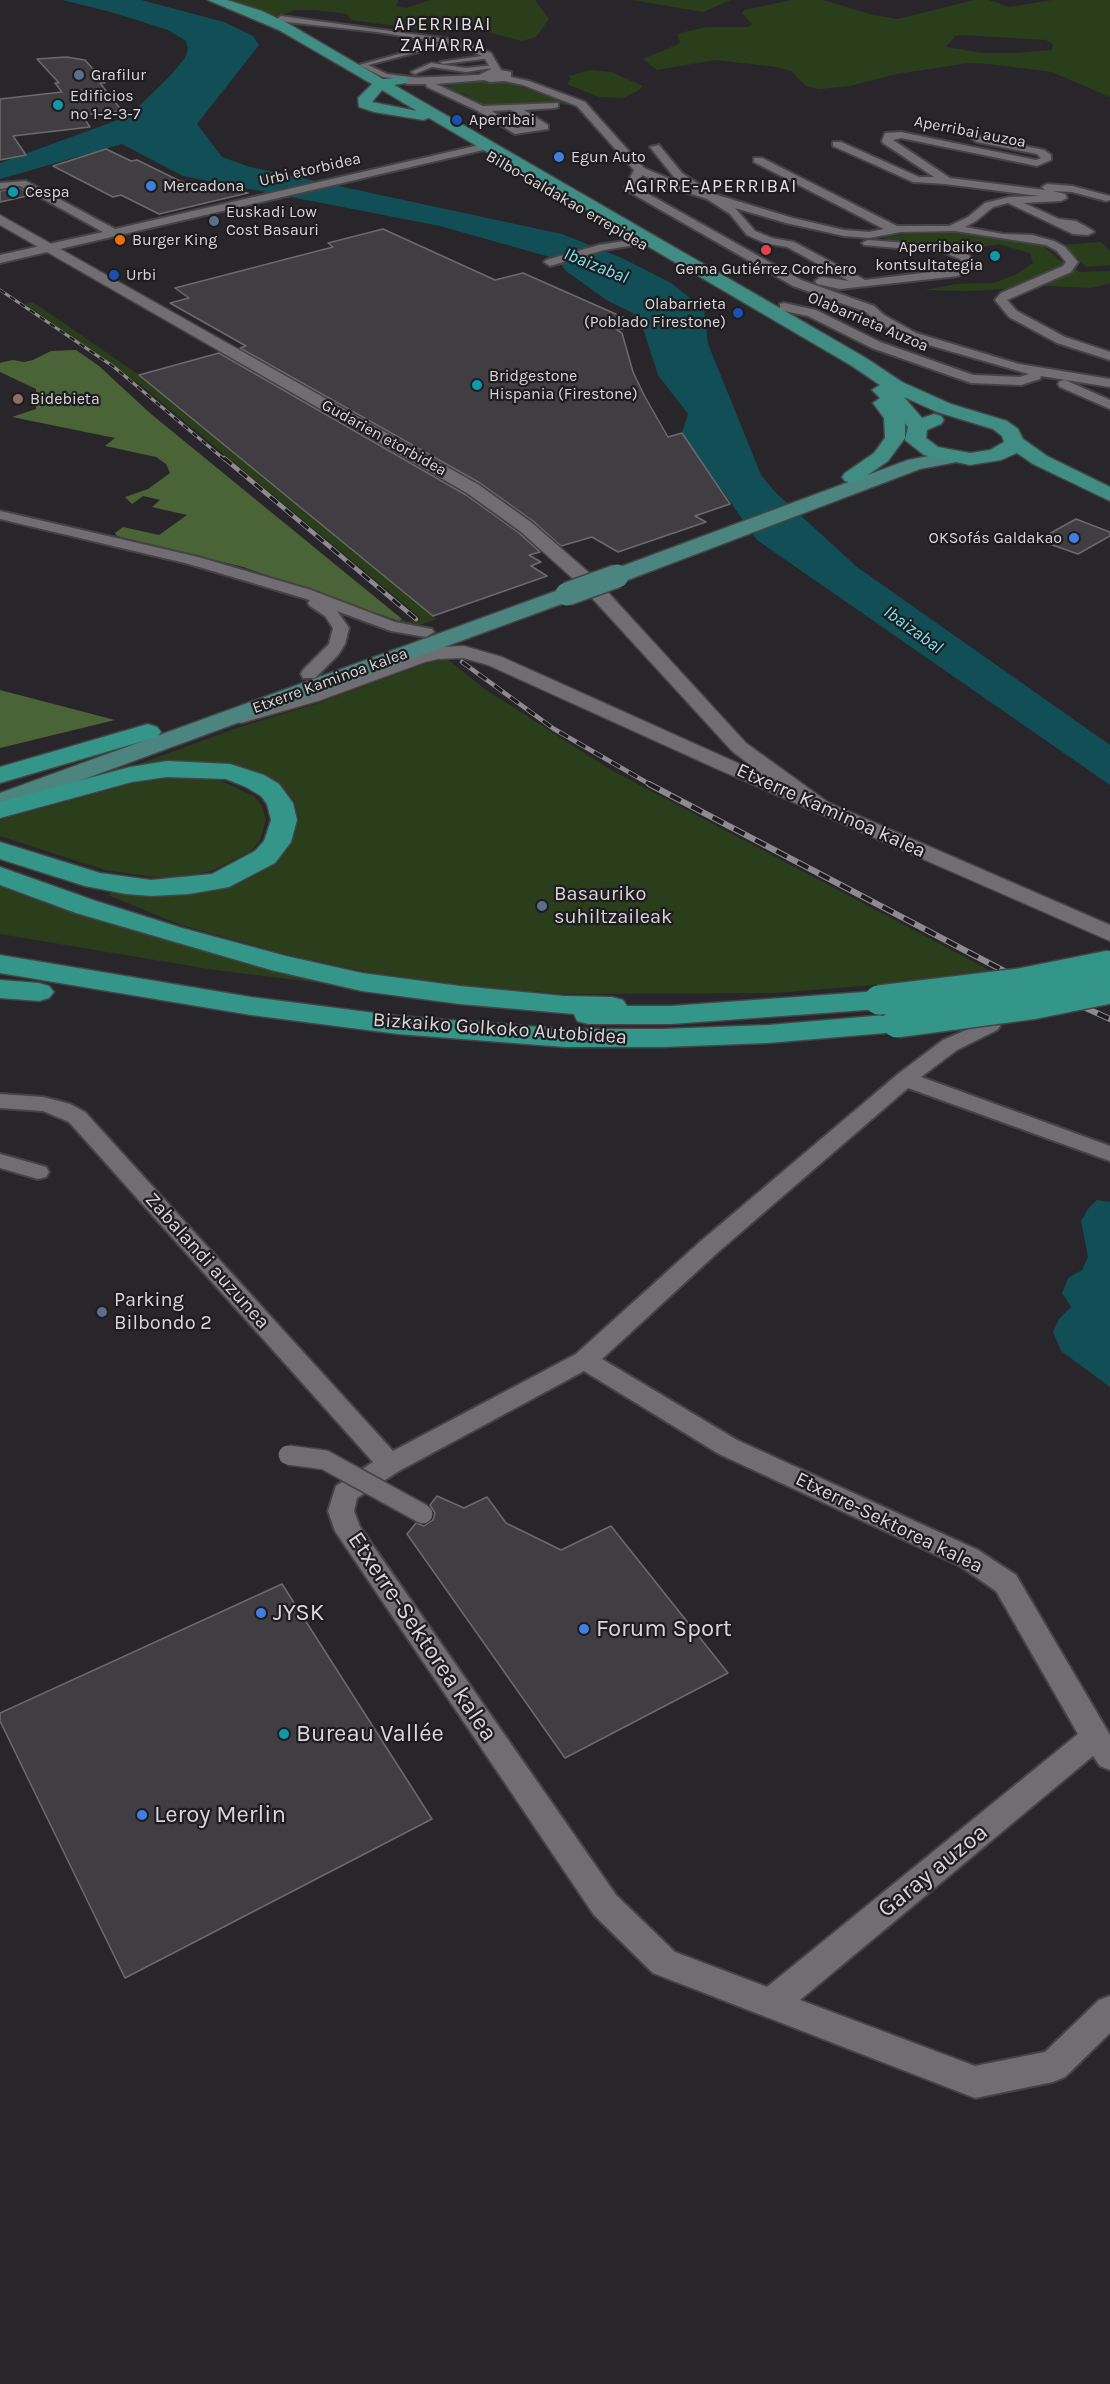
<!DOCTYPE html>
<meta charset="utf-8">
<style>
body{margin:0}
canvas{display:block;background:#28262a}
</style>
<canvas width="1110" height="2384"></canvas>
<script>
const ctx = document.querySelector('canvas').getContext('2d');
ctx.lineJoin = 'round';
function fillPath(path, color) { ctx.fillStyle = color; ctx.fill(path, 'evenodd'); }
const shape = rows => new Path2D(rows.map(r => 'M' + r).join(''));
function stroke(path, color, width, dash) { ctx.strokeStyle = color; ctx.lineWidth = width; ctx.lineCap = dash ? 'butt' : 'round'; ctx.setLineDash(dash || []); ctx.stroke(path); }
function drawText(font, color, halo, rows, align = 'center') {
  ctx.font = font + ' Karla,sans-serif'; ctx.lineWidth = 4.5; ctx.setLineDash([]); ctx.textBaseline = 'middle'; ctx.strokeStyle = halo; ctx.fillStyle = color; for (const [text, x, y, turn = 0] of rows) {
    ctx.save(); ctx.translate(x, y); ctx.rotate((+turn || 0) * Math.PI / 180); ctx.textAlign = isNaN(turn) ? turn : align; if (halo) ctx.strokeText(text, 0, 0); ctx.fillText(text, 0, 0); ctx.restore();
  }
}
fillPath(shape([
 [219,0,399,0,396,6,406,8,431,0,535,0,549,19,536,37,522,41,480,30,442,32,351,20,347,14,314,10,296,10,271,18],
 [633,0,731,0,703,12],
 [792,0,823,0,873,15,898,19,974,0,989,0,1009,7,1052,0,1110,0,1110,97,1052,72,990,64,969,63,896,74,850,86,819,89,806,86,791,71,777,67,715,60,657,70,643,59,679,44,680,41,677,35,680,33,707,27,748,27,752,24,742,13,744,10],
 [960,35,1046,40,1053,44,1052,50,1016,53,983,53,946,47,955,36],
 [590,70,611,72,643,86,639,90,623,98,599,97,567,84,571,79,569,76],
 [472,81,511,83,571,105,542,103,485,106,463,93,453,93,441,87],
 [953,233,1042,245,1059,260,1080,272,1110,271,1110,283,1091,288,1050,286,969,291,925,290,956,284,994,283,1017,274,1033,263,1030,253,999,244,976,248,892,242,883,238,907,234],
 [1101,242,1110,251,1110,265,1086,267,1064,245],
 [33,302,139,375,437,619,419,625,399,621,402,619,407,622,421,618,141,385,25,304],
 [447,659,486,690,611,770,991,971,874,985,775,993,565,994,463,985,368,972,289,955,181,925,108,895,115,891,147,897,189,895,224,889,254,876,278,861,292,844,299,819,294,800,282,786,264,775,237,766,183,761,128,768,237,728,319,703,425,664],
 [181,777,221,781,254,796,262,806,266,820,260,840,250,852,211,871,187,876,154,877,105,870,0,836,0,820,135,783],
 [0,881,388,991,215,970,0,934]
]), '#2b3e1b');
fillPath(shape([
 [76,350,99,366,151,414,402,619,399,621,243,567,117,536,115,533,123,527,159,535,187,515,152,507,160,500,143,496,132,504,125,497,148,489,170,473,166,464,156,457,105,446,115,438,12,417,36,409,36,389,0,372,0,363,3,362,13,360,24,362,33,360,51,351],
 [0,690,115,720,0,748]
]), '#4a6337');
fillPath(shape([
 [63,0,141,0,224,22,253,36,259,45,197,124,222,157,250,167,562,234,622,258,671,283,704,309,708,344,761,475,775,492,857,567,1110,745,1110,785,757,540,682,433,688,414,658,375,641,322,631,312,608,301,566,271,557,259,440,226,183,176,122,144,0,179,0,163,129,116,170,76,185,58,188,49,186,41,168,30,111,12],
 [1097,1200,1110,1202,1110,1387,1061,1351,1053,1332,1059,1319,1071,1307,1062,1293,1068,1278,1082,1270,1088,1257,1081,1221,1088,1209]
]), '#124e55');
const building = shape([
 [66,57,85,60,105,83,100,83,122,111,82,115,90,127,13,136,26,155,0,160,0,99,62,92,55,83,59,83,37,59,66,57],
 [106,149,131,161,137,160,180,181,248,193,159,214,121,195,113,197,53,166,106,149],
 [20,188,32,195,0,202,0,191,20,188],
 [383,229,495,280,523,273,627,319,615,323,625,328,617,330,622,333,633,372,645,397,668,437,682,433,730,504,695,516,706,522,618,552,592,537,561,546,533,521,480,483,240,348,246,346,170,303,189,298,175,288,333,247,328,243,383,229],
 [219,353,466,495,519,533,540,552,529,555,541,562,531,566,547,576,433,616,139,375,219,353],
 [1076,519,1110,532,1110,536,1078,554,1038,540,1076,519],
 [437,1496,464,1508,487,1497,506,1523,561,1550,611,1526,728,1673,565,1758,407,1534,416,1523,424,1526,433,1520,435,1513,430,1505,437,1496],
 [282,1584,432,1819,125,1978,0,1721,0,1713,282,1584]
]);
fillPath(building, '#403e42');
stroke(building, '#6d6a6e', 1.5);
const pedestrian = shape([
 [454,39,456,42,368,65,387,74,418,78,421,82,383,77,359,65,454,39],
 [489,55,491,58,443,64,440,62,489,55],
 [431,63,466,68,495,65,498,67,466,72,432,67,415,74,411,72,431,63]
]);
const minor = shape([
 [281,16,463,41,491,53,501,70,511,72,511,77,529,81,585,102,644,168,687,186,674,177,650,147,659,145,682,173,714,194,793,218,844,230,869,232,884,229,754,162,754,158,762,158,897,226,949,226,968,217,985,203,1009,197,1039,196,945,184,913,182,833,146,833,142,841,142,919,177,934,177,883,143,882,141,885,133,901,132,1036,160,1041,158,1037,154,977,142,972,139,977,136,1044,150,1051,155,1051,160,1037,166,901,138,893,140,950,178,1045,190,1042,187,1047,184,1072,186,1110,196,1110,200,1106,201,1072,192,1053,191,1065,194,1067,198,1061,201,1024,203,1059,219,1076,221,1092,230,1094,232,1088,235,1073,234,1008,203,993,207,976,221,965,227,1003,234,1032,235,1054,241,1065,247,1078,262,1071,272,1007,300,1017,311,1065,337,1110,352,1110,360,1057,343,1009,317,995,300,1001,293,1063,266,1066,262,1057,251,1046,245,955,231,901,232,869,238,844,236,786,223,735,208,755,231,772,238,794,242,865,280,955,269,962,263,960,259,942,252,864,245,862,243,868,240,944,246,969,255,974,264,958,276,840,289,817,284,815,281,821,277,849,281,787,247,765,243,747,235,730,214,707,199,666,186,642,175,636,187,801,280,874,306,884,315,916,333,1019,364,1110,379,1110,387,1041,376,1040,379,1021,385,971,383,872,348,808,316,780,310,780,304,784,303,816,310,880,342,973,375,1020,377,1029,374,908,339,876,321,866,312,793,286,626,190,625,188,634,170,577,106,523,85,504,81,490,82,484,80,436,84,483,106,558,103,558,107,554,108,524,110,548,125,548,129,515,134,478,111,427,87,426,84,407,84,402,81,407,78,479,75,491,69,484,57,458,45,377,32,278,21,277,19,281,16],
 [511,110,534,125,517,128,492,111,511,110],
 [488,143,493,146,492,148,0,263,0,255,103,232,20,186,0,189,0,183,26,181,115,229,488,143],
 [637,239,643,242,641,244,604,250,550,266,544,262,546,260,599,245,637,239],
 [1065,380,1110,400,1110,409,1060,387,1058,384,1060,381,1065,380],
 [0,511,198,557,311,590,395,622,432,629,434,632,426,637,391,631,337,611,349,628,345,644,338,655,315,678,303,678,301,674,303,670,329,644,333,628,325,616,310,606,308,603,310,600,189,564,0,519,0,511],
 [990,1020,997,1022,1000,1026,997,1030,957,1050,921,1077,1110,1146,1110,1161,908,1088,717,1253,602,1359,737,1440,978,1550,1016,1575,1110,1735,1110,1770,1100,1766,1093,1756,800,2000,975,2066,1045,2052,1099,2000,1110,1996,1110,2033,1065,2077,1053,2082,975,2098,653,1973,594,1915,335,1531,328,1511,336,1486,373,1462,69,1122,43,1111,0,1108,0,1094,43,1097,70,1104,85,1112,393,1451,576,1354,701,1241,898,1074,943,1040,990,1020],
 [584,1371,719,1454,960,1566,996,1591,1078,1734,767,1987,675,1952,616,1895,360,1527,354,1511,357,1498,399,1471,584,1371],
 [0,1154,46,1167,49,1172,46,1177,38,1179,0,1168,0,1154]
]);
const tertiary = shape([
 [0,215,479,485,532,523,594,577,746,743,829,803,1110,925,1110,941,715,768,488,665,463,658,438,659,425,662,318,701,241,723,234,721,231,717,234,713,304,693,411,654,438,647,464,646,502,657,762,774,732,751,580,585,520,531,467,493,0,225,0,215]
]);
const primary = shape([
 [955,451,962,453,965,457,962,461,920,469,625,581,617,583,609,581,606,576,609,571,908,460,955,451],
 [567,587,575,589,578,594,575,599,0,810,0,793,567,587]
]);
const trunk = shape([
 [208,0,227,0,262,11,289,24,383,79,406,77,408,80,406,83,394,85,866,358,902,382,951,404,1007,421,1018,429,1023,439,1047,456,1110,487,1110,501,1033,464,1017,453,1001,460,970,465,924,455,905,440,908,427,905,423,905,438,888,461,859,481,852,483,845,481,842,477,845,473,874,453,885,438,884,418,873,403,880,398,872,390,880,385,852,366,429,118,423,120,374,112,359,107,358,98,372,84,279,30,208,0],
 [382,90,417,111,372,102,382,90],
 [904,397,937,412,993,429,1002,436,1004,442,990,450,970,453,938,447,926,438,927,430,941,424,944,420,941,416,934,414,922,418,904,397]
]);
const motorway = shape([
 [148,724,157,727,161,732,157,737,0,783,0,767,148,724],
 [167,761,230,764,264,775,279,784,293,803,297,820,291,842,275,863,229,887,189,894,151,896,126,894,85,886,0,859,0,842,100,873,151,880,212,874,255,851,264,841,271,820,267,804,261,796,246,787,226,779,167,777,132,782,0,818,0,802,130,767,167,761],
 [0,867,96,901,182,928,286,956,362,973,460,986,564,996,612,997,623,1000,627,1006,671,1006,879,991,890,994,894,1000,890,1006,879,1009,671,1024,588,1024,577,1021,574,1014,460,1004,362,991,271,970,76,913,0,885,0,867],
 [0,955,251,997,398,1016,565,1029,663,1029,768,1025,897,1014,908,1016,912,1023,908,1030,897,1032,768,1043,663,1047,565,1047,398,1034,251,1015,0,973,0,955],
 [0,980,39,983,49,986,54,992,49,998,39,1001,0,998,0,980]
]);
stroke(pedestrian, '#454346', 4);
stroke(minor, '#454346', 4);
stroke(tertiary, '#454346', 3);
stroke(primary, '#454346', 3);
stroke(trunk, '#454346', 3);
stroke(motorway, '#454346', 3);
fillPath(pedestrian, '#716e73');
fillPath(minor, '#716e73');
fillPath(tertiary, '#716e73');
fillPath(primary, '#4c8580');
fillPath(trunk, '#408d84');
fillPath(motorway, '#349589');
const railFar2 = shape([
 [0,290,114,367,225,460]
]);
const railFar1 = shape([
 [224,458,416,619],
 [462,662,554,729,651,785]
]);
const rail = shape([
 [649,784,1006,972,1110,1019]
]);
stroke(railFar2, '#8d8b8f', 3);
stroke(railFar1, '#8d8b8f', 4.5);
stroke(rail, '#8d8b8f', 6);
stroke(railFar2, '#1f1c20', 2, [6]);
stroke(railFar1, '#1f1c20', 3, [10]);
stroke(rail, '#1f1c20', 4, [12]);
const pedestrianBridge = shape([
 [288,1455,325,1460,423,1514]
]);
const primaryBridge = shape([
 [567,594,617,576]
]);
const motorwayBridge = shape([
 [879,1000,1020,983,1110,965],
 [897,1023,1031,1005,1110,989]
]);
stroke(pedestrianBridge, '#454346', 22, []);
stroke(primaryBridge, '#454346', 26, []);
stroke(motorwayBridge, '#454346', 32, []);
stroke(pedestrianBridge, '#716e73', 19);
stroke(primaryBridge, '#4c8580', 23);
stroke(motorwayBridge, '#349589', 29);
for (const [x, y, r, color] of [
 [79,75,6,"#5c6f8a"],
 [58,105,6,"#0f9aa8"],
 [457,120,6,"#1a4fb4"],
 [559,157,6,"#3f7fe0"],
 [151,186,6,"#3f7fe0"],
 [13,192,6,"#0f9aa8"],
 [214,221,6,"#5c6f8a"],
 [120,240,6,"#e8710a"],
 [766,250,6,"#e0444e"],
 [995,256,6,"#0f9aa8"],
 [114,275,6,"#1a4fb4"],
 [738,313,6,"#1a4fb4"],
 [477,385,6,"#0f9aa8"],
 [18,399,6,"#8d6e63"],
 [1074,538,6,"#3f7fe0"],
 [542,906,6,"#5c6f8a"],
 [102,1312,6,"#5c6f8a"],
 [261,1613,6,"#3f7fe0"],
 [584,1629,6,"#3f7fe0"],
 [284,1734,6,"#0f9aa8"],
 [142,1815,6,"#3f7fe0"]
]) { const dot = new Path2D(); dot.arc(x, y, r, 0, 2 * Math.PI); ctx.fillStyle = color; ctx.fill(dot); stroke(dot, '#1f1c20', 2); }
drawText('16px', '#d9d7da', '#1f1c20', [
 ["Grafilur",91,75],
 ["Edificios",70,96],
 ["nº 1-2-3-7",70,114],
 ["Aperribai",469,120],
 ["Egun Auto",571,157],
 ["Mercadona",163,186],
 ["Cespa",25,192],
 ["Euskadi Low",226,212],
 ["Cost Basauri",226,230],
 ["Burger King",132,240],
 ["Aperribaiko",983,247,"right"],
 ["kontsultategia",983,265,"right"],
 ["Gema Gutiérrez Corchero",766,269,"center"],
 ["Urbi",126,275],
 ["Olabarrieta",726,304,"right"],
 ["(Poblado Firestone)",726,322,"right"],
 ["Bridgestone",489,376],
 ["Hispania (Firestone)",489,394],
 ["Bidebieta",30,399],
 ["OKSofás Galdakao",1062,538,"right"]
], 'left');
drawText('16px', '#d9d7da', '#1f1c20', [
 ["Aperribai auzoa",970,132,11],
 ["Urbi etorbidea",310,170,-13],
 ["Bilbo-Galdakao errepidea",567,201,30],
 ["Olabarrieta Auzoa",868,322,23],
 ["Gudarien etorbidea",384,438,29],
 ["Etxerre Kaminoa kalea",330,681,-20]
]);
ctx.letterSpacing = '1.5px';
drawText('18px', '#e4e0e5', '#1f1c20', [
 ["APERRIBAI",443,25],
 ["ZAHARRA",443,46],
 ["AGIRRE-APERRIBAI",711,187]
]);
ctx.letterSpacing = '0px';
drawText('italic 18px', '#74e5f2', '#1f1c20', [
 ["Ibaizabal",596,266,22],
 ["Ibaizabal",913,630,36]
]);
drawText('20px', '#d9d7da', '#1f1c20', [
 ["Etxerre Kaminoa kalea",831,811,24],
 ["Bizkaiko Golkoko Autobidea",500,1029,4],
 ["Zabalandi auzunea",207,1261,48],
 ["Etxerre-Sektorea kalea",889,1523,26]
]);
drawText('20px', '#d9d7da', '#1f1c20', [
 ["Basauriko",554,894],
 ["suhiltzaileak",554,917],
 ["Parking",114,1300],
 ["Bilbondo 2",114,1323]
], 'left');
drawText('24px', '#d9d7da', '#1f1c20', [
 ["JYSK",273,1613],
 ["Forum Sport",596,1629],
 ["Bureau Vallée",296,1734],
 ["Leroy Merlin",154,1815]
], 'left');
drawText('24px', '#d9d7da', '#1f1c20', [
 ["Etxerre-Sektorea kalea",422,1637,56],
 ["Garay auzoa",933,1871,-39]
]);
</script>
